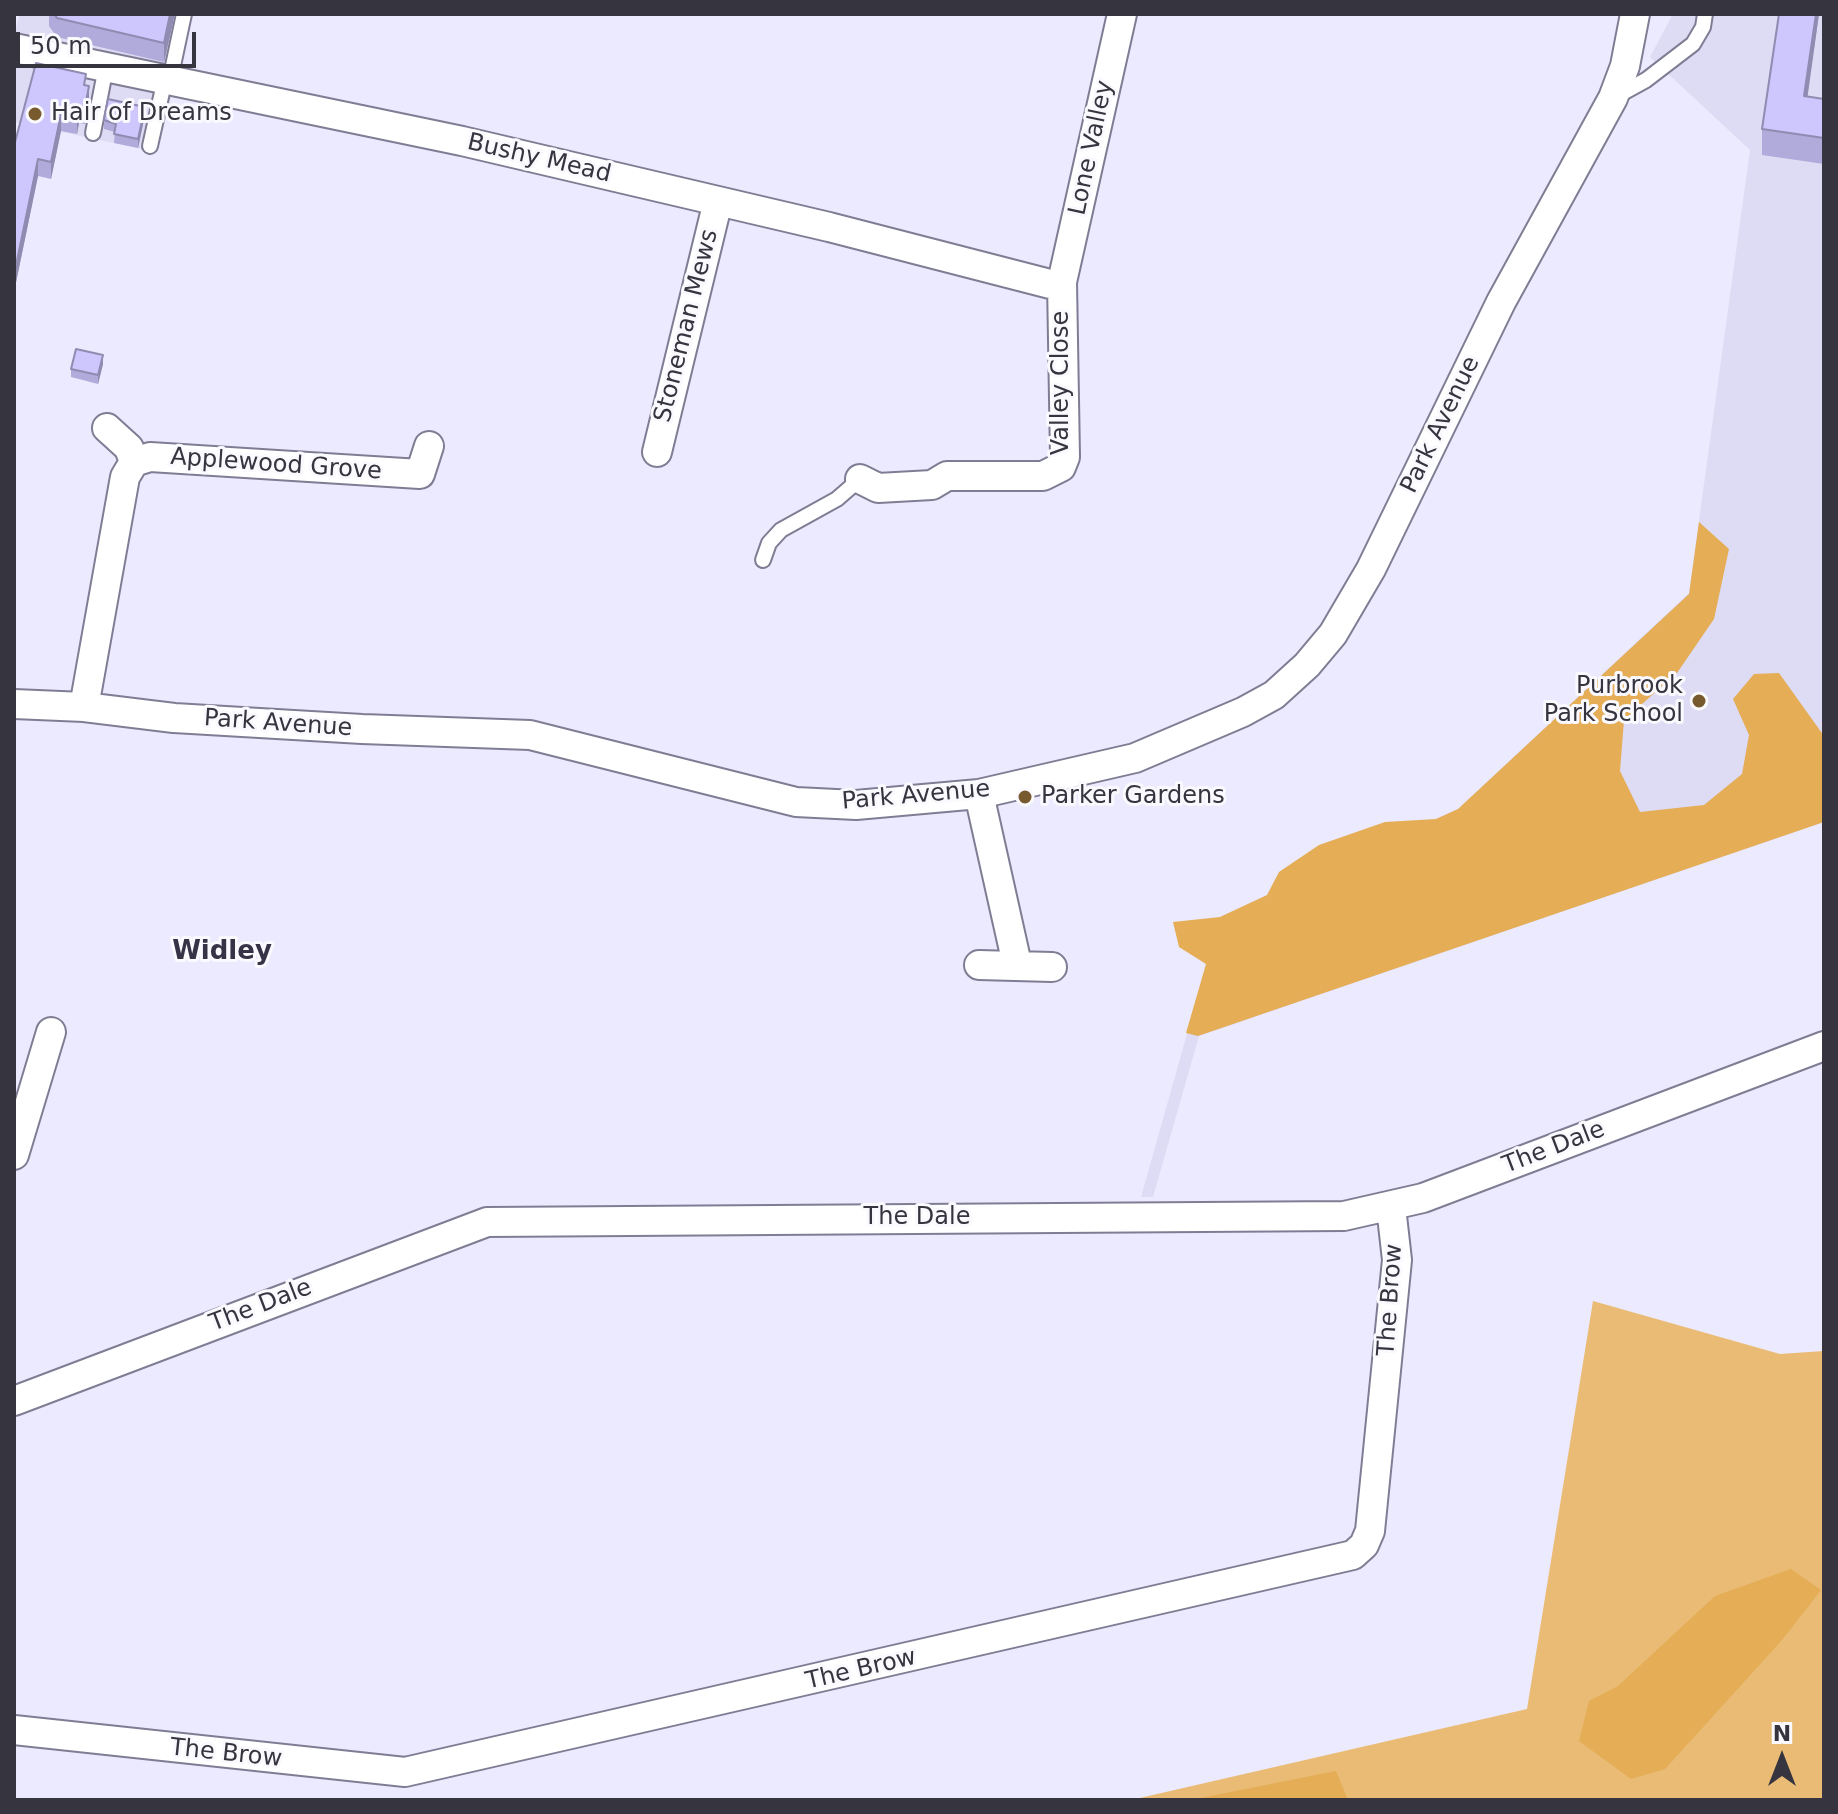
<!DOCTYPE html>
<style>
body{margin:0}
#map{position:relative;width:1838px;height:1814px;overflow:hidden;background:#eceafe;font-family:"DejaVu Sans",sans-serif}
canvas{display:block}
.frame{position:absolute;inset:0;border:16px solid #36353f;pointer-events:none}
.north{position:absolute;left:1742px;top:1718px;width:80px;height:80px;-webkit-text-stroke:6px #faf9fe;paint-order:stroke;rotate:0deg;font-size:22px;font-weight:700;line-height:32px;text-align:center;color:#36353f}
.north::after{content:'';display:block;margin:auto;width:28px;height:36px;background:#36353f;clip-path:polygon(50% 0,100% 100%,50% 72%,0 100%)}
.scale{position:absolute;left:16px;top:32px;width:180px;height:36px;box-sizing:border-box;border:4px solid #36353f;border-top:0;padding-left:10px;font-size:24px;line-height:28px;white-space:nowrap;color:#36353f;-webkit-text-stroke:6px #faf9fe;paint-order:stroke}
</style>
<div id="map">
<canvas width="1838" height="1814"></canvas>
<div class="frame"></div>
<div class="north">N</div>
<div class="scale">50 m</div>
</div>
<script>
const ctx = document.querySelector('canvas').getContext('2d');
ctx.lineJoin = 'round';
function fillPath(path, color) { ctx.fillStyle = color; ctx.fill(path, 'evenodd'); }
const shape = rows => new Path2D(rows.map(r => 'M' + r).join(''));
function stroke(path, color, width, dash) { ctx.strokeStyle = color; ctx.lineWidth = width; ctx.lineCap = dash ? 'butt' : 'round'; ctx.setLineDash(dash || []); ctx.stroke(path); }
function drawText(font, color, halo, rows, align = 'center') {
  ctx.font = font + ' "DejaVu Sans",sans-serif'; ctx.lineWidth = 6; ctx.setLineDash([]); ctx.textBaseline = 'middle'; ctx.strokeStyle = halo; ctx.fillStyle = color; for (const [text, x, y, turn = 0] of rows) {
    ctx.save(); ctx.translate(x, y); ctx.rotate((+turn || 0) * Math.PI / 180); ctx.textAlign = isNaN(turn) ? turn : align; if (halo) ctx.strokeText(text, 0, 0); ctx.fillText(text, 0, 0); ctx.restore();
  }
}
fillPath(shape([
 [20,14,194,14,156,152,14,122,14,35],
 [1673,14,1824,14,1824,822,1199,1036,1153,1197,1141,1197,1220,917,1458,809,1689,593,1750,150,1650,57]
]), '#dedbf4');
fillPath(shape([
 [1593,1301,1780,1354,1824,1351,1824,1800,1131,1800,1527,1709]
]), '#e9bb75');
fillPath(shape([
 [1699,522,1729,549,1714,619,1677,673,1624,720,1620,771,1640,812,1704,805,1742,774,1749,735,1733,699,1754,674,1779,673,1824,736,1824,822,1198,1036,1186,1033,1206,964,1179,947,1173,922,1220,917,1267,895,1279,872,1319,845,1385,822,1436,819,1458,809,1689,594],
 [1791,1569,1821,1590,1782,1640,1665,1769,1631,1779,1579,1741,1589,1701,1618,1686,1715,1596],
 [1336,1771,1348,1800,1193,1800,1196,1799]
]), '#e4ad56');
const service = shape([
 [170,80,184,14],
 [1615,97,1646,80,1693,44,1703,27,1705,14],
 [93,133,106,67],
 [150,146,165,79],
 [763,560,769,543,781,530,837,499,860,479]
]);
const minor = shape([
 [14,48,462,141,829,227,1050,284,1062,282],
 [107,428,129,448,134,462],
 [657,452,718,201],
 [860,479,878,488,932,485,947,476,1043,476,1061,467,1065,457,1062,282,1122,14],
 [14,704,84,707,174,718,362,729,530,735,796,802,856,805,979,794,1135,758,1243,712,1274,695,1307,665,1333,634,1371,569,1501,302,1613,98,1625,66,1635,14],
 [84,707,125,477,134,462,150,457,420,474,429,446],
 [979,794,1017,964],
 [979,965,1052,967],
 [14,1155,51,1032],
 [14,1401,487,1222,1344,1216,1423,1198,1824,1046],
 [14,1730,405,1772,1353,1555,1364,1545,1370,1531,1397,1260,1391,1207]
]);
stroke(service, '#7f7d93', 18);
stroke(minor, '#7f7d93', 32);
stroke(service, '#fff', 14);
stroke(minor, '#fff', 28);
fillPath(shape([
 [49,14,175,14,164,62,57,37,49,26],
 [1779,14,1819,14,1807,97,1824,99,1824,164,1762,155,1762,129],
 [86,86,89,103,85,124,79,123,77,134,61,131,51,179,38,176,14,292,14,146],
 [145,115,138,148,114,143,115,132,104,129,104,120],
 [103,364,98,384,71,377,71,369]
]), '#b0abda');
fillPath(shape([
 [170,14,175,14,164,62,164,43],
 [1816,14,1819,14,1804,122,1804,96],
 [89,86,89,103,85,124,85,107],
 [79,106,79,123,77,134,77,117],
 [145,107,145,115,138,148,138,139],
 [61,114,61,131,51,179,51,162],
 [38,159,38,176,14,292,14,275],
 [103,355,103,364,98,384,98,375]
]), '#908bb1');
const building = shape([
 [54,14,170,14,164,43,57,18,54,14],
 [1779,14,1816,14,1804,96,1824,99,1824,138,1762,129,1779,14],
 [36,63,86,74,84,85,89,86,85,107,79,106,77,117,61,114,51,162,38,159,14,275,14,146,36,63],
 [108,99,145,107,138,139,114,134,116,124,104,120,108,99],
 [76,349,103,355,98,375,71,369,76,349]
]);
fillPath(building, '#cdc7fd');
stroke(building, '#908bb1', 2);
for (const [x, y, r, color] of [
 [35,114,8,"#775a2e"],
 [1699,701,8,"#775a2e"],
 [1025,797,8,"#775a2e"]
]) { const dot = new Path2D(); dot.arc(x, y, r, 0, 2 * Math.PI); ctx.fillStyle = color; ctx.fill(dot); stroke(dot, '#faf9fe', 3); }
drawText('24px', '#36353f', '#faf9fe', [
 ["Hair of Dreams",51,114],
 ["Purbrook",1683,687,"right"],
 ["Park School",1683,715,"right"],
 ["Parker Gardens",1041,797]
], 'left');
drawText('24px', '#36353f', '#faf9fe', [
 ["Lone Valley",1092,148,-78],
 ["Bushy Mead",539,159,13],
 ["Stoneman Mews",687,326,-76],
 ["Valley Close",1062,383,-90],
 ["Park Avenue",1441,425,-64],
 ["Applewood Grove",276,465,4],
 ["Park Avenue",278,724,4],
 ["Park Avenue",916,796,-5],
 ["The Dale",1554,1148,-21],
 ["The Dale",917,1218],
 ["The Brow",1391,1300,-86],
 ["The Dale",261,1306,-21],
 ["The Brow",861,1670,-13],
 ["The Brow",226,1754,6]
]);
drawText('bold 26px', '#363347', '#faf9fe', [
 ["Widley",222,952]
]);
</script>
